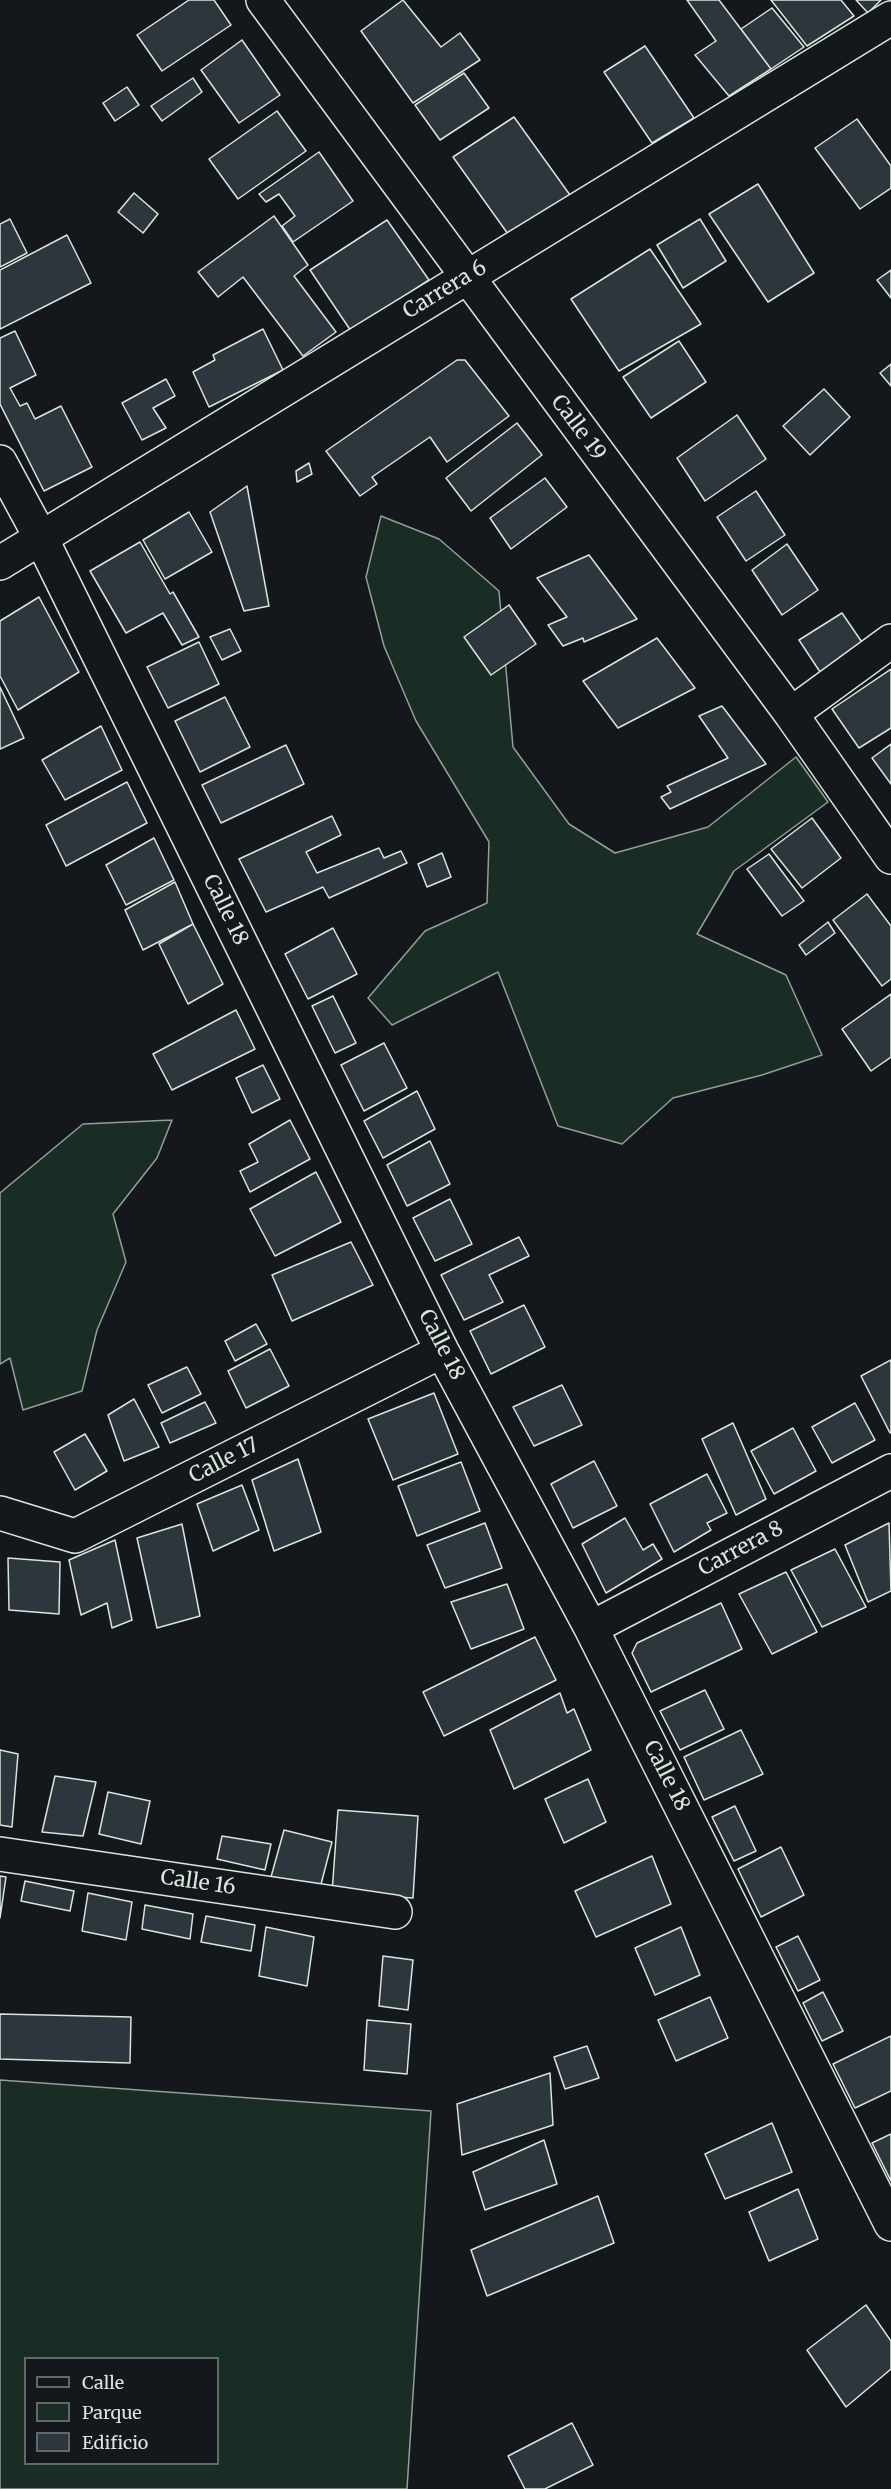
<!DOCTYPE html>
<style>
body{margin:0}
#map{position:relative;width:891px;height:2489px;overflow:hidden;background:#14181c;font-family:Merriweather,serif}
canvas{display:block}
.legend{position:absolute;left:24px;top:2357px;width:195px;height:108px;box-sizing:border-box;background:#14181c;border:2px solid #626a69;margin:0;padding:8px 10px;list-style:none;font-size:18px;color:#d8e6dc}
.legend li{display:flex;align-items:center;gap:12px;height:30px}
.legend b{width:30px;border:2px solid #626a69}
</style>
<div id="map">
<canvas width="891" height="2489"></canvas>
<ul class="legend">
<li><b style="height:8px;background:#14181c"></b>Calle</li>
<li><b style="height:16px;background:#1a2d24"></b>Parque</li>
<li><b style="height:16px;background:#2c363c"></b>Edificio</li>
</ul>
</div>
<script>
const ctx = document.querySelector('canvas').getContext('2d');
ctx.lineJoin = 'round';
function fillPath(path, color) { ctx.fillStyle = color; ctx.fill(path, 'evenodd'); }
const shape = rows => new Path2D(rows.map(r => 'M' + r).join(''));
function stroke(path, color, width, dash) { ctx.strokeStyle = color; ctx.lineWidth = width; ctx.lineCap = dash ? 'butt' : 'round'; ctx.setLineDash(dash || []); ctx.stroke(path); }
function drawText(font, color, halo, rows, align = 'center') {
  ctx.font = font + ' Merriweather,serif'; ctx.lineWidth = 4.5; ctx.setLineDash([]); ctx.textBaseline = 'middle'; ctx.strokeStyle = halo; ctx.fillStyle = color; for (const [text, x, y, turn = 0] of rows) {
    ctx.save(); ctx.translate(x, y); ctx.rotate((+turn || 0) * Math.PI / 180); ctx.textAlign = isNaN(turn) ? turn : align; if (halo) ctx.strokeText(text, 0, 0); ctx.fillText(text, 0, 0); ctx.restore();
  }
}
const green = shape([
 [381,516,439,539,499,591,513,747,569,824,615,853,708,827,796,757,828,802,734,871,697,934,786,975,822,1055,762,1075,673,1098,622,1144,558,1126,498,972,392,1025,368,998,425,931,487,903,489,842,416,721,384,646,366,577,381,516],
 [172,1120,157,1158,113,1214,126,1262,97,1330,82,1391,23,1410,10,1358,0,1364,0,1193,83,1124,172,1120],
 [0,2080,431,2111,407,2489,0,2489,0,2080],
 [26,2358,218,2358,218,2464,26,2464,26,2358]
]);
fillPath(green, '#1a2d24');
stroke(green, '#939e99', 1.5);
const building = shape([
 [189,0,214,0,231,25,162,71,137,35,189,0],
 [403,0,441,47,460,33,480,60,413,103,361,31,403,0],
 [687,0,719,0,771,69,729,96,695,55,716,41,687,0],
 [771,0,841,0,854,16,807,46,771,0],
 [856,0,881,0,868,13,856,0],
 [772,8,804,47,771,69,741,29,772,8],
 [242,40,280,95,239,123,201,70,242,40],
 [645,46,694,118,652,143,604,72,645,46],
 [464,73,489,108,440,140,415,105,464,73],
 [193,78,202,92,162,121,151,106,193,78],
 [127,87,139,105,115,121,103,103,127,87],
 [277,111,306,151,238,199,209,159,277,111],
 [514,117,570,195,508,234,453,157,514,117],
 [857,119,891,166,891,188,860,209,815,148,857,119],
 [319,152,353,201,293,242,282,226,295,216,279,194,266,202,259,194,319,152],
 [758,184,814,273,768,302,709,214,758,184],
 [134,193,158,214,143,233,118,212,134,193],
 [274,216,308,265,294,276,336,332,303,356,243,277,218,297,198,272,274,216],
 [10,219,27,253,0,267,0,224,10,219],
 [700,219,726,261,683,288,657,245,700,219],
 [387,220,429,280,351,331,310,270,387,220],
 [67,235,91,283,0,329,0,270,67,235],
 [650,249,701,324,619,371,571,299,650,249],
 [891,270,891,298,877,280,891,270],
 [263,329,283,370,209,407,193,372,215,360,213,355,263,329],
 [15,331,36,375,10,388,20,406,27,403,35,419,61,406,92,467,44,491,0,404,0,338,15,331],
 [679,341,706,382,651,418,623,377,679,341],
 [457,360,465,360,509,416,447,462,430,437,372,477,377,484,360,496,326,451,457,360],
 [891,364,891,386,880,373,891,364],
 [166,379,175,396,153,408,166,428,142,440,122,403,166,379],
 [824,389,850,417,810,455,783,426,824,389],
 [737,415,766,459,705,501,677,458,737,415],
 [517,423,542,455,471,511,446,478,517,423],
 [309,463,312,474,297,482,296,471,309,463],
 [545,478,567,507,511,549,490,518,545,478],
 [247,486,269,606,244,611,210,512,247,486],
 [756,491,785,535,746,561,717,517,756,491],
 [189,512,212,552,165,579,143,540,189,512],
 [140,542,170,594,173,592,199,637,182,645,163,613,126,633,90,571,140,542],
 [787,544,818,590,782,615,752,570,787,544],
 [589,555,637,619,584,642,583,638,563,646,548,625,567,617,537,578,589,555],
 [39,597,79,672,18,710,0,676,0,621,39,597],
 [509,605,536,644,491,675,464,637,509,605],
 [842,613,868,651,826,681,799,640,842,613],
 [230,629,241,651,222,660,210,637,230,629],
 [657,638,695,688,618,728,583,681,657,638],
 [199,642,219,684,168,708,147,667,199,642],
 [891,669,891,728,859,748,832,709,891,669],
 [0,687,24,738,0,749,0,687],
 [225,697,250,747,200,772,175,721,225,697],
 [722,706,766,764,670,809,661,797,671,792,667,786,728,758,699,716,722,706],
 [101,726,122,770,65,800,42,760,101,726],
 [891,744,891,784,872,758,891,744],
 [286,745,304,784,221,823,202,785,286,745],
 [127,782,147,823,66,866,46,825,127,782],
 [332,816,341,835,306,852,317,873,379,848,384,858,401,851,407,863,329,898,323,887,266,912,239,859,332,816],
 [812,818,841,858,802,888,771,849,812,818],
 [154,838,174,880,126,905,106,865,154,838],
 [442,853,451,877,427,887,418,864,442,853],
 [769,854,804,901,782,916,747,869,769,854],
 [175,882,193,924,143,950,125,910,175,882],
 [867,894,891,926,891,979,882,986,833,920,867,894],
 [828,922,835,933,806,955,799,945,828,922],
 [193,924,223,984,188,1004,159,944,193,924],
 [333,928,357,974,308,999,285,954,333,928],
 [891,994,891,1057,871,1071,842,1029,891,994],
 [333,996,356,1043,335,1053,312,1006,333,996],
 [236,1010,255,1049,172,1090,153,1054,236,1010],
 [384,1043,407,1088,364,1111,341,1065,384,1043],
 [263,1065,280,1099,252,1113,236,1078,263,1065],
 [417,1091,435,1129,383,1158,364,1121,417,1091],
 [290,1120,310,1159,250,1192,240,1171,258,1162,249,1144,290,1120],
 [430,1141,450,1184,407,1206,387,1165,430,1141],
 [316,1172,341,1222,275,1256,250,1209,316,1172],
 [450,1199,472,1244,435,1261,413,1218,450,1199],
 [519,1237,529,1256,489,1275,503,1302,464,1320,441,1275,519,1237],
 [351,1242,373,1285,292,1321,272,1275,351,1242],
 [524,1305,545,1347,491,1374,470,1331,524,1305],
 [256,1324,267,1344,235,1361,225,1341,256,1324],
 [270,1349,289,1386,246,1408,228,1371,270,1349],
 [891,1360,891,1432,890,1433,861,1376,891,1360],
 [187,1367,201,1394,162,1413,148,1385,187,1367],
 [562,1385,582,1425,534,1446,513,1407,562,1385],
 [434,1393,458,1454,393,1480,368,1419,434,1393],
 [134,1399,159,1447,124,1461,108,1415,134,1399],
 [205,1402,216,1423,170,1443,161,1423,205,1402],
 [855,1403,875,1440,832,1463,812,1427,855,1403],
 [733,1423,766,1499,736,1515,702,1439,733,1423],
 [793,1428,816,1471,774,1494,751,1451,793,1428],
 [85,1434,107,1471,75,1490,54,1452,85,1434],
 [298,1459,321,1532,274,1551,252,1480,298,1459],
 [594,1461,617,1506,573,1528,551,1484,594,1461],
 [461,1462,480,1511,417,1536,398,1486,461,1462],
 [707,1474,727,1513,707,1523,711,1530,674,1552,650,1504,707,1474],
 [242,1485,259,1530,213,1551,197,1504,242,1485],
 [625,1518,643,1550,653,1544,662,1559,606,1593,582,1544,625,1518],
 [485,1523,502,1568,445,1588,427,1545,485,1523],
 [889,1523,891,1591,868,1602,845,1545,889,1523],
 [182,1524,200,1616,157,1628,137,1538,182,1524],
 [115,1540,132,1620,112,1628,107,1603,81,1615,69,1560,115,1540],
 [835,1549,866,1607,822,1627,791,1570,835,1549],
 [8,1558,60,1562,59,1614,9,1610,8,1558],
 [786,1572,817,1632,772,1654,739,1594,786,1572],
 [507,1584,524,1629,471,1649,451,1602,507,1584],
 [721,1603,742,1649,651,1692,632,1653,637,1643,721,1603],
 [535,1637,556,1680,444,1736,423,1692,535,1637],
 [705,1690,724,1729,680,1750,660,1711,705,1690],
 [560,1693,567,1713,574,1709,591,1750,514,1789,490,1730,560,1693],
 [741,1730,763,1774,704,1800,684,1757,741,1730],
 [0,1750,18,1754,12,1827,0,1825,0,1750],
 [55,1776,96,1782,83,1836,42,1832,55,1776],
 [588,1779,606,1822,564,1843,545,1799,588,1779],
 [108,1792,150,1801,141,1844,99,1834,108,1792],
 [735,1806,756,1851,734,1861,712,1817,735,1806],
 [338,1810,418,1816,413,1898,332,1893,338,1810],
 [284,1830,332,1842,320,1888,271,1877,284,1830],
 [222,1836,271,1844,265,1870,217,1859,222,1836],
 [781,1847,804,1895,761,1917,738,1869,781,1847],
 [652,1856,671,1904,596,1937,575,1891,652,1856],
 [0,1876,6,1877,0,1918,0,1876],
 [25,1881,74,1891,70,1911,21,1901,25,1881],
 [88,1893,132,1902,126,1940,82,1931,88,1893],
 [145,1905,193,1914,190,1939,142,1929,145,1905],
 [206,1916,255,1925,251,1951,201,1942,206,1916],
 [266,1927,314,1937,307,1986,259,1976,266,1927],
 [681,1927,700,1975,655,1995,635,1948,681,1927],
 [798,1936,820,1980,798,1991,776,1947,798,1936],
 [383,1956,413,1960,408,2010,379,2006,383,1956],
 [823,1992,843,2031,822,2041,803,2003,823,1992],
 [710,1997,728,2038,676,2061,658,2020,710,1997],
 [0,2014,131,2017,130,2063,0,2059,0,2014],
 [367,2020,411,2024,407,2074,364,2070,367,2020],
 [891,2036,891,2091,855,2108,833,2064,891,2036],
 [587,2046,599,2078,565,2089,554,2057,587,2046],
 [550,2073,553,2125,462,2155,457,2104,550,2073],
 [772,2123,792,2172,725,2199,705,2154,772,2123],
 [891,2134,891,2181,872,2143,891,2134],
 [544,2140,557,2184,485,2210,473,2172,544,2140],
 [798,2189,818,2239,769,2261,749,2212,798,2189],
 [598,2196,614,2243,487,2296,471,2250,598,2196],
 [866,2305,891,2341,891,2369,846,2407,807,2350,866,2305],
 [572,2423,593,2465,545,2489,525,2489,508,2456,572,2423]
]);
fillPath(building, '#2c363c');
stroke(building, '#d8e6dc', 1.5);
const minor = shape([
 [263,0,791,714,891,857],
 [0,462,41,538,442,1351,591,1628,891,2224],
 [0,563,891,18],
 [791,714,891,641],
 [0,1513,75,1536,442,1351],
 [591,1628,891,1471],
 [0,1854,395,1912]
]);
stroke(minor, '#d8e6dc', 36);
stroke(minor, '#14181c', 33);
drawText('21px', '#d8e6dc', '#14181c', [
 ["Carrera 6",445,290,-31],
 ["Calle 19",578,428,53],
 ["Calle 18",225,910,64],
 ["Calle 18",441,1345,63],
 ["Calle 17",224,1461,-27],
 ["Carrera 8",741,1549,-28],
 ["Calle 18",666,1776,63],
 ["Calle 16",198,1883,8]
]);
</script>
